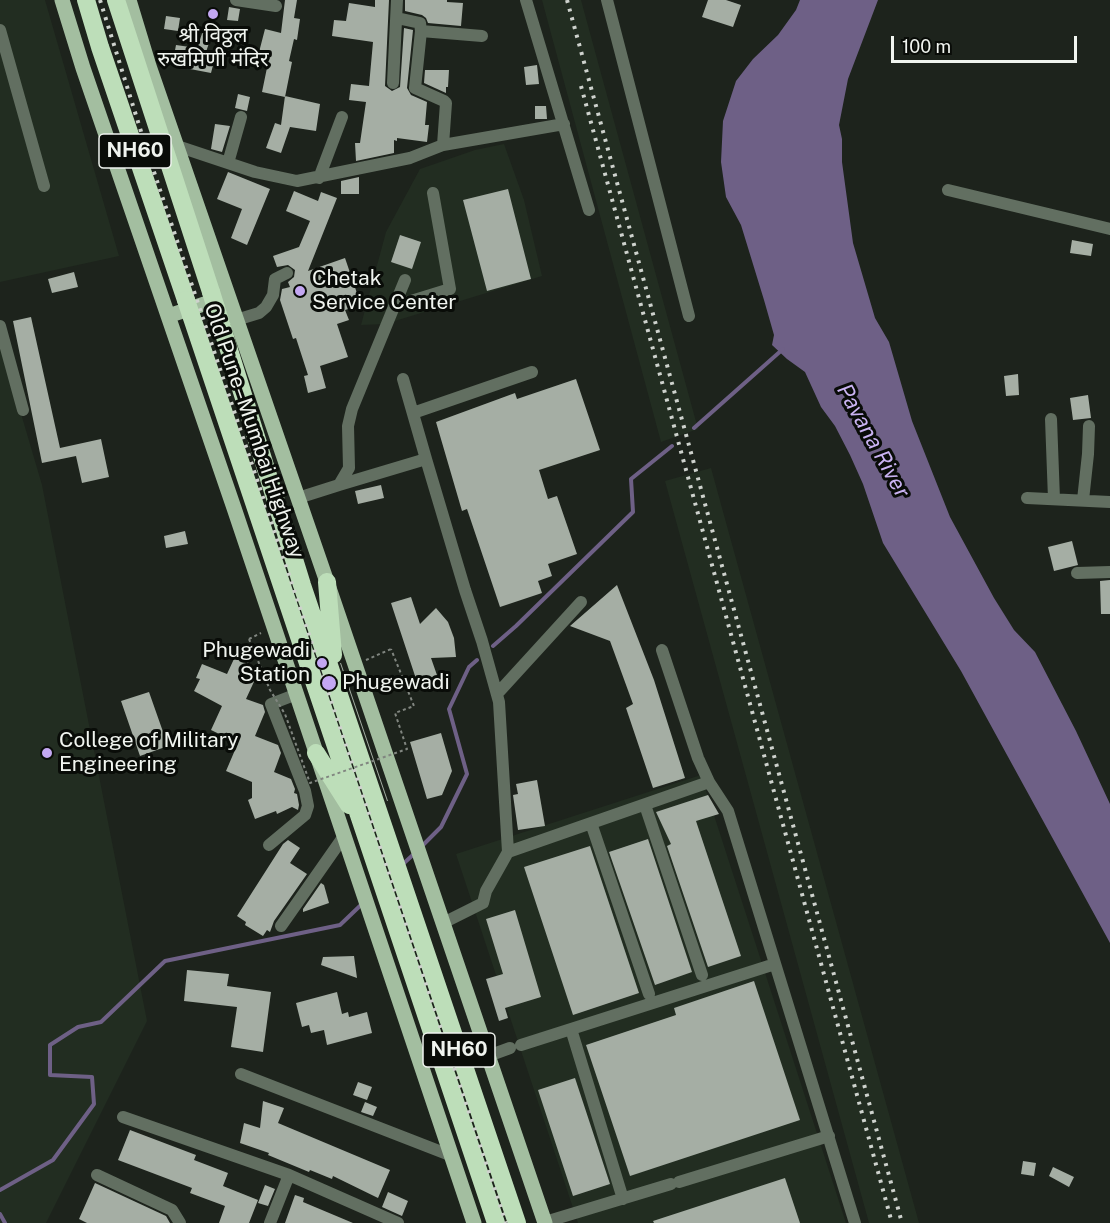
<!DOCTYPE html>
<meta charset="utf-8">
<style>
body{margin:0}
#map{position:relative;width:1110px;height:1223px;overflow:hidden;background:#1d231c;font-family:"Public Sans",sans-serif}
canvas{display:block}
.scale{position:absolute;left:891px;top:36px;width:186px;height:27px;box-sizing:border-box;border:3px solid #f0f4ef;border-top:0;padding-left:8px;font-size:18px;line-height:21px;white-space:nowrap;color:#f0f4ef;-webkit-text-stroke:4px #090c08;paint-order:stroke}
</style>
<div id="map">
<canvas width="1110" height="1223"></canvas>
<div class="scale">100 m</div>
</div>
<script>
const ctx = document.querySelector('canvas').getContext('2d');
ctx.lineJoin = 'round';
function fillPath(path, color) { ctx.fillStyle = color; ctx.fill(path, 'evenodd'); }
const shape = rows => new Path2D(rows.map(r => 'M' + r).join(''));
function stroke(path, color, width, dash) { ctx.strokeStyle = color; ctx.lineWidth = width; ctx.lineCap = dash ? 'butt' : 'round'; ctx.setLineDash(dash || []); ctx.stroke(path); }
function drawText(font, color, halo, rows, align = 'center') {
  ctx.font = font + ' "Public Sans","Noto Sans Devanagari",sans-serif'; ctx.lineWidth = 6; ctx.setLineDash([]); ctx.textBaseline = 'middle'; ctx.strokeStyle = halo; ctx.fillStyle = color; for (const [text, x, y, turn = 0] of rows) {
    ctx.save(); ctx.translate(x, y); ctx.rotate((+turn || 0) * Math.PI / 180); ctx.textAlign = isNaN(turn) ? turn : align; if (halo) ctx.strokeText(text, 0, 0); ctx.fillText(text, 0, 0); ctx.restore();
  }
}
fillPath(shape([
 [0,0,45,0,119,256,0,282],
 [542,0,581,0,698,429,661,442],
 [504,144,524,200,542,276,385,324,361,325,386,232,420,169,475,150],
 [0,342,42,485,147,1021,46,1223,0,1223],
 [711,468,919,1223,869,1223,665,481],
 [701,775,846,1223,578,1223,456,854]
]), '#222d21');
fillPath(shape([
 [800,0,878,0,848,79,839,125,842,139,842,162,853,243,875,318,889,342,912,421,950,517,994,598,1014,630,1035,652,1076,731,1110,804,1110,943,961,671,883,543,863,484,850,455,835,426,821,407,805,372,787,359,772,345,774,335,764,300,741,225,726,197,721,162,723,121,736,81,753,59,778,35,796,10]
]), '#6e6086');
stroke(shape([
 [694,428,783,349],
 [493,646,516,626,633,512,631,479,672,446],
 [422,846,441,827,467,774,449,709,469,667,477,660],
 [403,864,415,853],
 [0,1190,53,1160,94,1104,92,1077,50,1075,50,1045,78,1027,101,1022,165,961,340,925,363,903],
 [0,1214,5,1223]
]), '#6e6086', 4);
fillPath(shape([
 [285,0,297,0,294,18,300,19,297,40,294,39,289,61,292,62,285,97,262,92,269,58,258,56,265,29,281,33],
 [375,0,389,0,385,86,392,91,400,87,404,28,413,30,407,88,411,95,427,102,425,125,429,125,427,142,397,138,397,141,394,140,394,153,356,161,355,143,360,143,366,102,349,100,351,84,369,86,373,42,332,36,334,20,346,21,349,3,375,7],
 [405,0,447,0,447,2,463,3,461,26,428,23,426,18,422,15,405,11],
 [708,0,726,0,741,5,733,27,702,17],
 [229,7,240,9,238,21,227,20],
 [166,16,180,18,178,31,164,29],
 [204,28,213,31,206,52,216,54,211,73,190,69,192,63,173,61,176,45,197,48],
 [537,65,539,84,526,85,524,67],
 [425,70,449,70,448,87,446,87,446,93,424,83],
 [238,94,250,97,247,111,235,108],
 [285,96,320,104,316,131,290,127,281,153,266,148,275,123,281,125],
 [535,106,546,106,547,119,535,119],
 [215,124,230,126,222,152,211,149],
 [228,172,270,189,247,245,231,238,242,209,217,199],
 [359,177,359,194,341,194,341,181],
 [508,189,531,279,487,291,463,200],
 [294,191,318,201,321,192,337,198,308,271,345,258,361,305,345,310,349,320,337,324,348,357,320,366,326,388,308,393,304,376,308,375,296,338,293,339,280,300,282,289,290,287,288,282,294,277,295,270,288,265,277,267,273,256,299,247,310,221,286,211],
 [400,235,421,242,412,269,391,262],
 [1072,240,1093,244,1091,256,1070,253],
 [74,272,78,287,52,293,48,279],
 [31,317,60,448,101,439,109,477,82,483,76,456,42,463,13,321],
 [1018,374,1019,395,1006,396,1004,376],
 [576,379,600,450,539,470,548,499,557,496,577,554,548,564,552,576,538,581,542,593,500,607,467,509,462,511,436,422,515,393,517,399],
 [1088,395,1091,418,1073,420,1070,398],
 [381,485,384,498,358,504,355,491],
 [185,531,188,544,166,548,164,536],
 [1072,541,1078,565,1054,571,1048,547],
 [1110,580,1110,614,1101,614,1100,581],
 [617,585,654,680,685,778,653,788,626,708,633,704,610,641,570,626],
 [411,597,420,624,436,608,448,622,454,638,456,657,431,658,438,678,418,685,391,603],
 [239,648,252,654,246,668,258,673,246,699,263,705,265,712,255,736,278,745,281,753,274,772,291,779,295,789,294,793,297,794,299,805,298,810,292,807,277,814,276,811,255,819,248,800,252,798,252,782,226,771,238,743,211,730,222,706,194,691,200,679,196,678,202,664,227,674],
 [340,663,341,663,388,801,387,801],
 [149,692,168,746,140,756,121,701],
 [441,733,452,771,442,795,427,799,410,742],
 [537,780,545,826,518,830,513,795,518,794,516,784],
 [708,795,719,814,696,821,741,956,708,967,667,846,671,844,656,812],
 [648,839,692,972,655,985,609,852],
 [288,840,300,848,290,863,307,874,274,921,270,932,267,930,263,936,245,925,246,922,237,916,283,844],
 [590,846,639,993,573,1015,524,867],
 [321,883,324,885,329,903,303,912,303,909],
 [515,910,541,997,505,1008,508,1018,499,1021,486,979,503,974,486,919],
 [354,956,357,978,321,965,323,957],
 [187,970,229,974,227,986,271,992,263,1052,231,1047,237,1007,184,1001],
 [754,981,800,1120,630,1176,586,1045,676,1015,674,1008],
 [337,992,342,1014,348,1012,349,1017,367,1012,372,1033,327,1045,324,1030,311,1033,309,1025,302,1027,296,1003],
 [575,1078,610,1184,573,1196,538,1090],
 [358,1082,372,1087,367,1100,353,1095],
 [263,1101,284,1108,278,1123,390,1170,378,1198,333,1176,332,1179,310,1170,309,1172,268,1155,269,1153,240,1143,244,1123,260,1128],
 [365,1102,377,1107,373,1116,361,1112],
 [130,1130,196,1155,194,1160,228,1173,223,1186,258,1200,249,1223,219,1223,225,1206,190,1193,192,1188,118,1160],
 [1023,1161,1036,1163,1034,1176,1021,1174],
 [1053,1167,1074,1177,1069,1187,1049,1176],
 [785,1178,800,1223,654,1223,653,1221],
 [95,1183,166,1216,170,1223,87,1223,79,1219],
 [265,1185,275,1189,268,1206,258,1203],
 [388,1192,408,1201,402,1216,382,1207],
 [295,1195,304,1198,303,1202,353,1223,285,1223]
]), '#a5aea4');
stroke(shape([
 [249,639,261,633],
 [366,660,391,649]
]), '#818680', 2, [3, 3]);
stroke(shape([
 [236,0,276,6],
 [526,0,589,210],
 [607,0,689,316],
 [397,18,420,23,421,31,482,36],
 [0,30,44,186],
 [421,31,415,88,444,101,446,103,443,145],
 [393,83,397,0],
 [177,146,255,172,297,181,410,158,443,145,564,124],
 [228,163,241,117],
 [319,178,342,117],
 [948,190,1110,229],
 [395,306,450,289,433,193],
 [236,320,259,313,266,307,273,295,275,279,287,273],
 [0,326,23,410],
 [403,379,426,459],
 [413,413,532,372],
 [1051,419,1054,499],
 [339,485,426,459,465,590,482,641,499,702,508,852,486,891,483,903,443,923],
 [298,498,339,485,349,468,348,426,352,409,405,280],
 [1027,498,1110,502],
 [1083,500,1088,454,1089,426],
 [1077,573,1110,572],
 [662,650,698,758,709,782,728,811,732,824,855,1223],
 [497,694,581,602],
 [645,805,702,975],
 [591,823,649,994],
 [269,845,305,815,308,806,305,791,271,704,297,694],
 [508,852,709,782],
 [281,926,344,836],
 [571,1029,623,1199],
 [521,1045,775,964],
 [488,1056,510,1048],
 [241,1074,452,1156],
 [123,1117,289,1175,398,1223],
 [97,1175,172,1210,180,1223],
 [679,1182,829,1136],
 [545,1222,671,1184],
 [270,1223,289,1175]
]), '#626f61', 12);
stroke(shape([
 [62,0,83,68,234,508,474,1223],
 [129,0,149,66,327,582,545,1223],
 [168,316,222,298]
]), '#a3bea0', 15);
stroke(shape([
 [86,0,100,47,186,300],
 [116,0,211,292],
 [216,308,302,585,517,1223],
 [191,315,496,1223],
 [327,582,333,655],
 [316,753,349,805]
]), '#bddeb9', 18);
stroke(shape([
 [100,0,149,157,506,1223],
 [567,0,902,1223],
 [581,86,892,1223]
]), '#ced2cd', 4, [3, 6]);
stroke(shape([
 [249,639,270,690,285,714,310,783,407,749,395,713,414,706,391,649]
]), '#818680', 2, [3, 3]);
stroke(shape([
 [211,292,216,308],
 [186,300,191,315]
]), '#bddeb9', 18);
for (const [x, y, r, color] of [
 [213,14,6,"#c3a7f2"],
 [300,291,6,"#c3a7f2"],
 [322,663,6,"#c3a7f2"],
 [329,683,8,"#c3a7f2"],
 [47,753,6,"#c3a7f2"]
]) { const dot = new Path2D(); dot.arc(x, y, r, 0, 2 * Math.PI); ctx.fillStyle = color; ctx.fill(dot); stroke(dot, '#090c08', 2); }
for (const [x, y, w] of [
 [135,151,72],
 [459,1050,72]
]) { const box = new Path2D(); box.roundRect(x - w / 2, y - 17, w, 34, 4.5); ctx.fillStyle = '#090c08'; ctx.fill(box); stroke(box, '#f0f4ef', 1.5); }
drawText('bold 20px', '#f0f4ef', null, [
 ["NH60",135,151],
 ["NH60",459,1050]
]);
drawText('21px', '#f0f4ef', '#090c08', [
 ["श्री विठ्ठल",213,36,"center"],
 ["रुखमिणी मंदिर",213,60,"center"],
 ["Chetak",312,279],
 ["Service Center",312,303],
 ["Phugewadi",310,651,"right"],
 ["Station",310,675,"right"],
 ["Phugewadi",342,683],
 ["College of Military",59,741],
 ["Engineering",59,765]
], 'left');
drawText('21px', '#f0f4ef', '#090c08', [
 ["Old Pune–Mumbai Highway",254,431,71]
]);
drawText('italic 22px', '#cab3f2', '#090c08', [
 ["Pavana River",873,441,61]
]);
</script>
